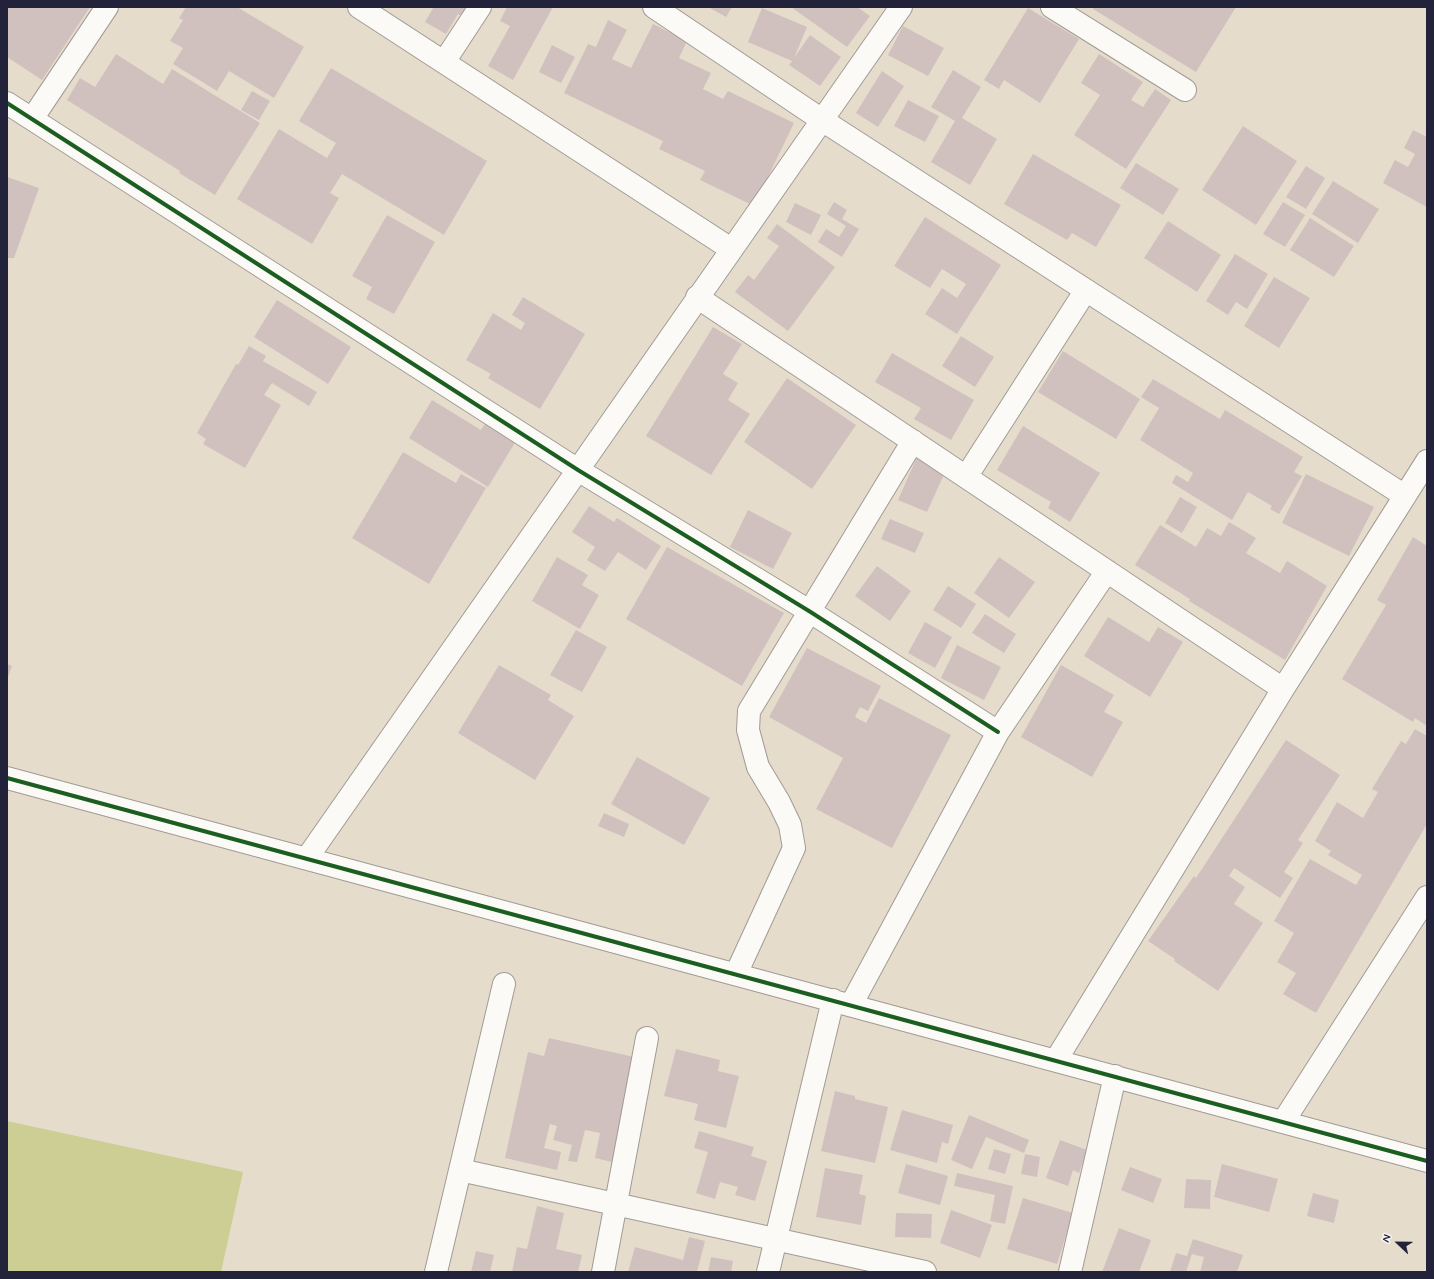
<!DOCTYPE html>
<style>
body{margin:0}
#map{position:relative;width:1434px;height:1279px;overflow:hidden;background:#e6dccc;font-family:Mynerve,sans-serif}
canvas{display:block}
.frame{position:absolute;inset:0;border:8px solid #22223b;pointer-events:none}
.north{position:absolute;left:1378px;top:1223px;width:40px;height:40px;-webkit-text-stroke:3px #f6f6f2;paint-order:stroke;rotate:292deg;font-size:11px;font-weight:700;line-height:16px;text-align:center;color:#22223b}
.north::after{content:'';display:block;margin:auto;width:14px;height:18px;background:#22223b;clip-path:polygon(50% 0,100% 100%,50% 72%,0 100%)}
</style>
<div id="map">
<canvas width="1434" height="1279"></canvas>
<div class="frame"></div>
<div class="north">N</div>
</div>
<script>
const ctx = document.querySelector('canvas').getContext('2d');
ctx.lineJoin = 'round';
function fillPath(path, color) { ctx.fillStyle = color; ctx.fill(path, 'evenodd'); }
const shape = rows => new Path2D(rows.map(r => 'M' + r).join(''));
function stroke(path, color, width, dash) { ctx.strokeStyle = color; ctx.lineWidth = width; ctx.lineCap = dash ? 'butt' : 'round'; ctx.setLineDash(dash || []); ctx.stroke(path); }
fillPath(shape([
 [7,1121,243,1172,221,1272,7,1272]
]), '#ccce93');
fillPath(shape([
 [7,7,90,7,42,80,7,57],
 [186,7,237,7,304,47,274,98,229,71,217,91,173,64,183,48,170,41,183,20,179,18],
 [430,7,471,7,464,18,458,14,446,34,425,22,433,8],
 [507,7,553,7,513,80,488,66,510,26,500,21],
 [708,7,732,7,726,17],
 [791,7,857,7,870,16,847,47],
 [1094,7,1236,7,1196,72,1093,9],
 [762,8,807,27,794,58,810,35,841,57,820,86,789,65,792,61,748,42],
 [1028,8,1079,39,1040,103,1004,80,999,89,984,80],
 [608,20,627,30,612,59,631,68,653,24,687,41,679,58,711,73,703,89,723,99,728,91,794,123,754,206,700,180,705,171,659,149,663,141,564,93,588,44,596,47],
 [903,26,944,48,928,76,888,55],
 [552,45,575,57,561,83,539,72],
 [116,54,163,84,172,69,260,123,215,195,179,173,180,171,67,100,80,78,95,87],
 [1099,54,1143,82,1131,100,1143,107,1155,89,1171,100,1126,169,1074,135,1100,95,1081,83],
 [331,68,487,161,444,235,342,174,330,193,339,198,312,244,237,199,279,129,327,158,336,143,299,121],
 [953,70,981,87,962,118,997,139,970,185,931,162,955,121,931,107],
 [882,71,904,86,878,127,856,113],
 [252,91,270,101,259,120,241,110],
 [908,100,939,116,925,142,894,126],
 [1243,126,1297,161,1256,225,1202,190],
 [1413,130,1427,137,1427,207,1383,183,1395,160,1408,167,1415,154,1404,148],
 [1033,154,1121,205,1096,247,1072,233,1067,240,1004,204],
 [1136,163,1179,189,1163,215,1120,188],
 [1306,166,1325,178,1306,209,1286,197],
 [7,177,39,188,14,258,7,258],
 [1333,181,1379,209,1358,243,1312,214],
 [834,202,847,210,842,219,859,229,842,257,818,242,826,229,839,237,846,226,827,214],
 [1283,202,1305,215,1285,247,1263,234],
 [795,203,821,215,811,235,786,222],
 [387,215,435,242,394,314,366,299,372,287,352,276],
 [925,217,1001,265,957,334,925,314,942,288,957,298,966,284,942,269,930,288,894,266],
 [1310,218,1354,246,1334,277,1290,250],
 [1168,221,1221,255,1197,292,1144,258],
 [777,224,835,267,788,331,735,292,748,275,754,280,779,246,767,238],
 [1235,254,1268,274,1247,309,1236,302,1228,315,1206,301],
 [1274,277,1310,298,1279,348,1244,326],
 [523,297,585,334,540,409,488,378,491,374,466,360,493,313,521,330,525,323,512,315],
 [277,300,351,347,328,384,254,337],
 [713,327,742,344,723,374,738,383,728,400,750,414,711,475,646,436],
 [961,336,994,357,975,387,942,366],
 [249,346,266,356,263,361,317,392,309,406,272,383,264,395,281,405,245,468,203,444,206,439,197,433,236,364,238,365],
 [1063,351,1140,399,1116,439,1038,392],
 [892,353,974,400,951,440,914,419,921,408,875,382],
 [787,378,856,425,812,489,744,442],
 [1153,379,1220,419,1225,410,1303,457,1294,472,1302,476,1279,514,1270,509,1272,506,1248,492,1232,520,1172,483,1176,475,1188,482,1193,473,1140,440,1159,408,1141,397],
 [432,400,481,430,486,422,516,441,488,487,409,438],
 [1023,426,1100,473,1070,522,1048,508,1051,502,997,470],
 [403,452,456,483,461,474,486,488,429,584,352,538],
 [917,457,946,470,927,512,898,500],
 [1306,474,1374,507,1349,556,1282,523],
 [1180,497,1197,507,1182,533,1165,523],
 [589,506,614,522,617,518,661,546,646,570,618,552,605,571,587,560,595,547,572,532],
 [748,510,792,533,773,569,730,547],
 [890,519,924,533,915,553,881,539],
 [1229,522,1256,538,1246,553,1280,573,1287,561,1327,586,1285,660,1189,601,1190,599,1135,565,1160,525,1196,547,1207,528,1221,536],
 [1413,537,1427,546,1427,726,1415,718,1413,722,1342,679,1386,605,1377,600],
 [667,547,784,613,742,686,626,619],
 [557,557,588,575,582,585,599,595,580,629,532,601],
 [999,557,1035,582,1009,618,974,593],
 [877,566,911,591,890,621,855,596],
 [948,586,976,604,961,628,933,610],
 [985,614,1016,634,1004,653,972,633],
 [1108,617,1149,642,1158,627,1183,642,1150,697,1084,656],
 [925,622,952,637,935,668,908,653],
 [576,630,607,647,582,692,550,675],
 [957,645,1001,667,984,700,941,678],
 [807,648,881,686,868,711,860,707,855,717,866,723,879,698,951,735,892,848,816,809,843,758,769,717],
 [7,664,12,666,7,680],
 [499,665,551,695,548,700,574,716,535,780,458,733],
 [1061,665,1114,695,1104,712,1123,722,1092,777,1021,737],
 [1415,729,1427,736,1427,824,1316,1013,1283,994,1296,973,1277,962,1294,933,1274,921,1310,859,1356,885,1362,875,1328,855,1331,851,1315,841,1337,802,1363,818,1378,792,1372,789,1401,741,1406,744],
 [1286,740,1340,775,1298,840,1303,843,1284,872,1293,878,1280,898,1234,868,1229,876,1245,887,1234,904,1263,923,1218,991,1174,961,1175,959,1148,941,1194,876,1196,878],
 [637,757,710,798,684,845,611,804],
 [604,813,629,824,624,837,598,826],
 [549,1038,652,1061,629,1166,595,1158,600,1133,585,1130,577,1162,568,1161,572,1145,553,1140,557,1126,550,1124,544,1148,561,1152,557,1170,505,1158,528,1052,544,1056],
 [676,1049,720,1060,718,1071,739,1076,726,1128,694,1120,698,1104,664,1096],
 [835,1091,855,1096,855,1099,888,1107,875,1163,821,1151],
 [902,1110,953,1125,948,1144,942,1142,937,1163,890,1150],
 [969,1115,1029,1140,1024,1153,986,1137,972,1169,951,1160],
 [699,1131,754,1147,751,1156,767,1161,755,1201,735,1195,738,1187,720,1182,715,1199,696,1193,708,1152,694,1148],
 [1060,1140,1087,1150,1079,1173,1073,1170,1068,1186,1046,1178],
 [994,1149,1011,1154,1005,1174,988,1169],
 [1025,1154,1040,1157,1037,1177,1021,1174],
 [906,1164,948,1176,940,1205,898,1193],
 [1222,1164,1278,1179,1269,1212,1214,1197],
 [1130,1167,1162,1179,1153,1203,1121,1190],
 [825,1168,863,1175,859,1194,866,1196,861,1225,816,1217],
 [957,1173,1013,1186,1005,1224,990,1221,995,1195,954,1186],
 [1186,1179,1211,1180,1210,1209,1184,1208],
 [1313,1193,1339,1200,1334,1223,1307,1216],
 [1023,1198,1073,1213,1057,1264,1007,1249],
 [537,1206,564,1213,556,1249,582,1255,578,1272,512,1272,517,1247,527,1249],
 [951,1210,992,1225,980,1258,940,1243],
 [896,1213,932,1214,931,1238,895,1237],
 [1119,1228,1151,1240,1139,1272,1102,1272],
 [689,1237,705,1241,697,1272,628,1272,635,1247,683,1260],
 [1193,1239,1243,1255,1237,1272,1200,1272,1204,1257,1192,1254,1186,1272,1170,1272,1176,1253,1187,1256],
 [476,1251,494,1255,490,1272,471,1272],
 [711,1257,733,1261,731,1272,708,1272]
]), '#d0c1bf');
const minor = shape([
 [359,7,731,249],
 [654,7,822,120,1405,496],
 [1052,7,1185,90],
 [444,62,480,7],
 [7,103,578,470,809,611,998,732],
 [32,119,107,7],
 [697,297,1283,689],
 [966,477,1086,290],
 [7,778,1427,1161],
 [307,858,901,7],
 [736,974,794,848,790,825,779,802,758,767,748,730,749,711,913,441],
 [851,1005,998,732,1107,571],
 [1056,1060,1283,689,1427,461],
 [1283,1122,1427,897],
 [460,1170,925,1272],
 [436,1272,504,984],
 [603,1272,647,1038],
 [768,1272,833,1000],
 [1070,1272,1115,1076]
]);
stroke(minor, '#a19b95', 24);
stroke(minor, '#fbfaf7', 22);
stroke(shape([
 [7,103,578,470,809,611,998,732],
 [7,778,1427,1161]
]), '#1b5e20', 4);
</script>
